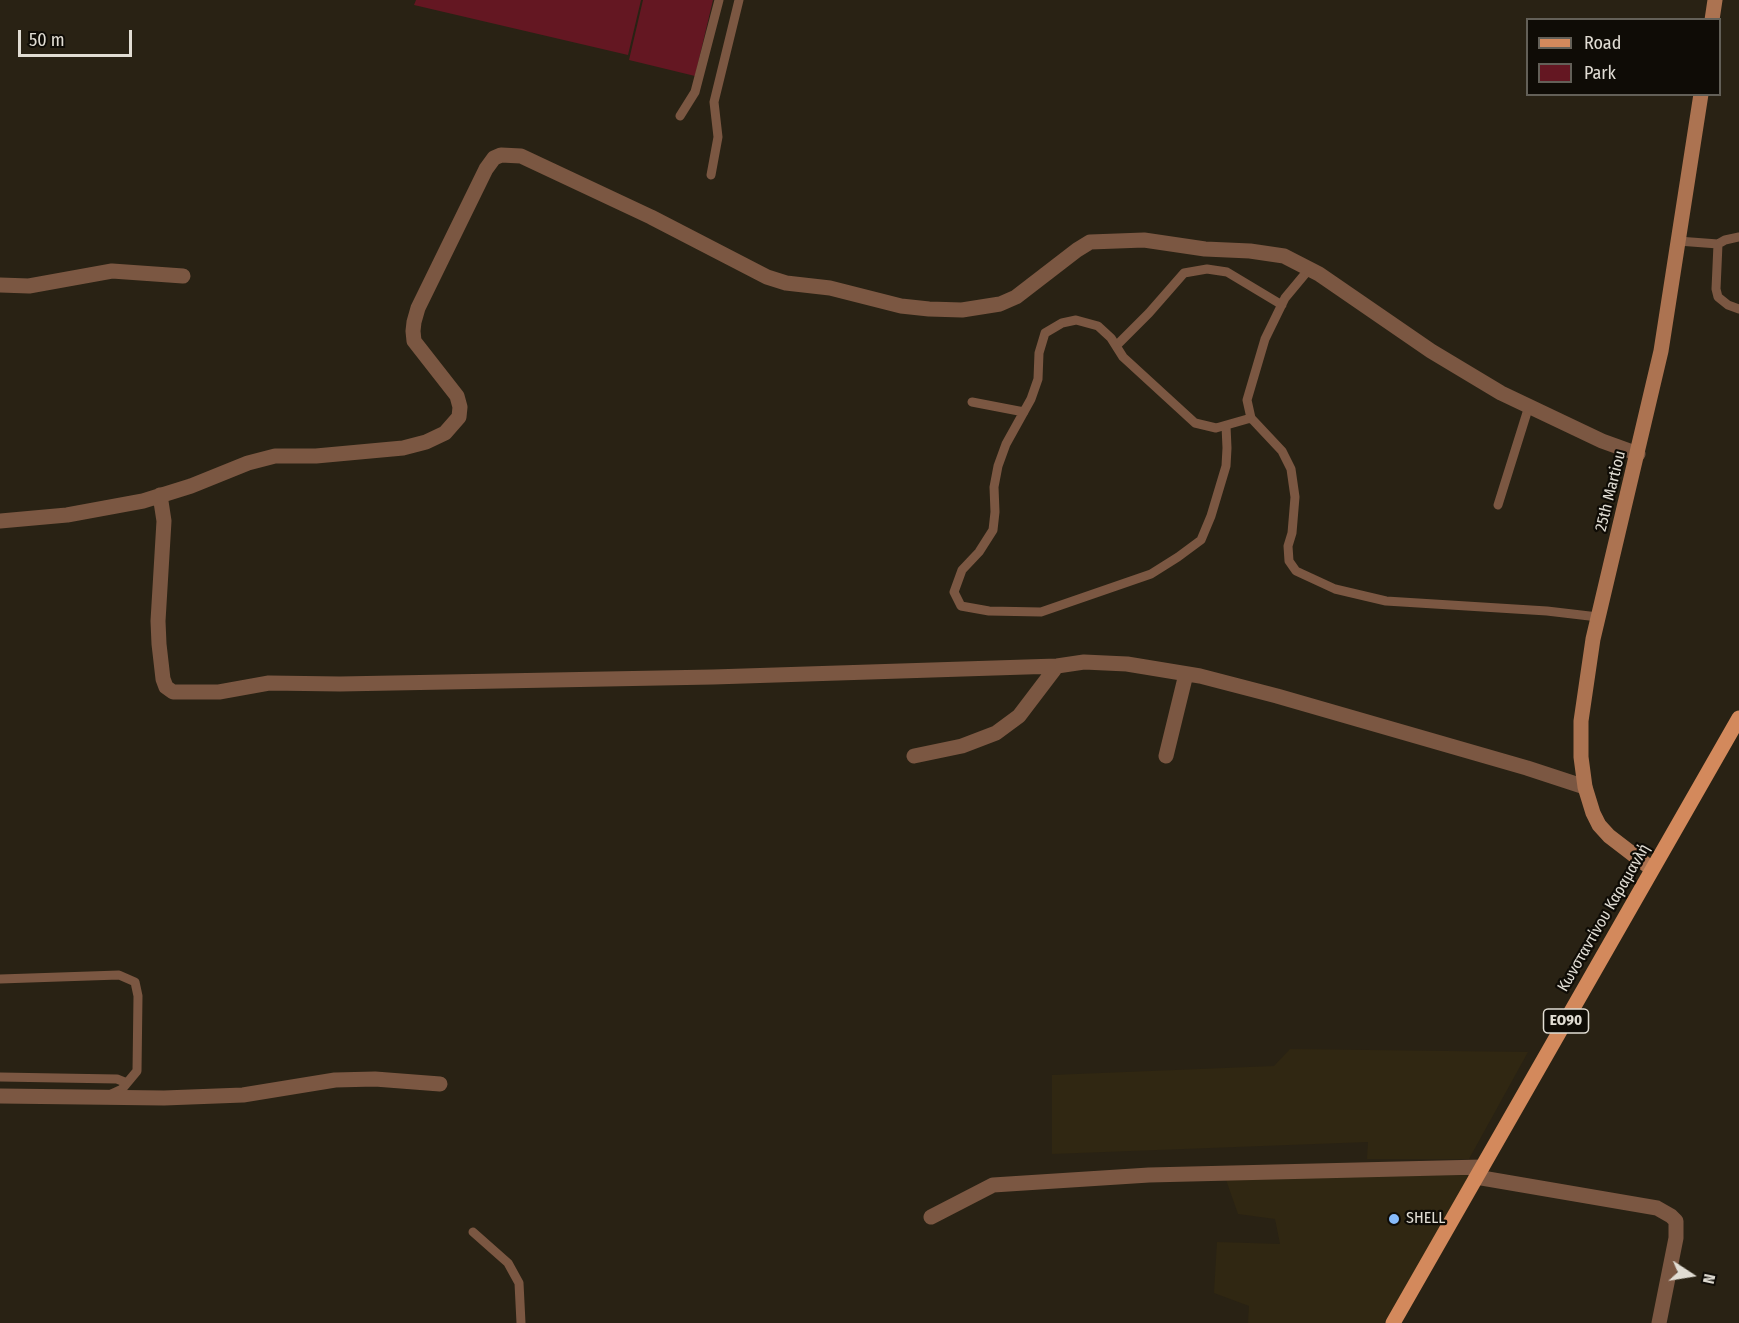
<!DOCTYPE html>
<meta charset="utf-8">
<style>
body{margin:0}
#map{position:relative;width:1739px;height:1323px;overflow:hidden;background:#292214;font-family:"Fira Sans Condensed",sans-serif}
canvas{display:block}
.legend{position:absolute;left:1526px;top:18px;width:195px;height:78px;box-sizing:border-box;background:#0f0c06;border:2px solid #636058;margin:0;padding:8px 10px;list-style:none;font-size:18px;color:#e1ddd4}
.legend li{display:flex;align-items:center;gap:12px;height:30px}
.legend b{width:30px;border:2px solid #636058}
.north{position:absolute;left:1661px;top:1245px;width:60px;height:60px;-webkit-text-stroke:4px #0f0c06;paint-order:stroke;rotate:102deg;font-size:16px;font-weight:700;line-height:24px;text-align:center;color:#e1ddd4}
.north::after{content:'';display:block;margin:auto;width:21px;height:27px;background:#e1ddd4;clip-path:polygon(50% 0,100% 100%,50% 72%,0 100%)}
.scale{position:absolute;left:18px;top:30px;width:114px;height:27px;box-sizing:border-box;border:3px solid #e1ddd4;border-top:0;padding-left:8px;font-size:18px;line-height:21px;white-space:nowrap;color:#e1ddd4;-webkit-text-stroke:4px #0f0c06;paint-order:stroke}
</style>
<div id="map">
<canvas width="1739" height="1323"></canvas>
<ul class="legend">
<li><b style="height:8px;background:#d3895c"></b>Road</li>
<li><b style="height:16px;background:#641722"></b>Park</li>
</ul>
<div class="north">N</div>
<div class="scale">50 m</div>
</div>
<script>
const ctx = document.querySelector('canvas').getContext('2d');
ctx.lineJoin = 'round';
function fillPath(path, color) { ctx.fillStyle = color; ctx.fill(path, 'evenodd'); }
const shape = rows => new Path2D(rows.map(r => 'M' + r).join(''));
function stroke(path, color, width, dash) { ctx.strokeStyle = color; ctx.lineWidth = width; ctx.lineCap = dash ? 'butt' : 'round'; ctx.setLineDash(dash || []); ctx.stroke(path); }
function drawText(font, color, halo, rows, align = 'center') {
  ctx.font = font + ' "Fira Sans Condensed",sans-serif'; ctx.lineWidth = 4.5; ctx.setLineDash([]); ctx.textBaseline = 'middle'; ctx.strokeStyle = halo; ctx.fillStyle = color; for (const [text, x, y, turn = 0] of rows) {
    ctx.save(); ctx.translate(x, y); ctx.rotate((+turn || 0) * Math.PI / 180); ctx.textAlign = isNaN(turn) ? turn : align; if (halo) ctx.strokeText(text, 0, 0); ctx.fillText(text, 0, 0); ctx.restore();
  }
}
fillPath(shape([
 [1290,1049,1528,1052,1469,1159,1367,1159,1368,1142,1052,1154,1052,1075,1274,1066],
 [1472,1175,1384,1323,1248,1323,1249,1306,1214,1293,1217,1242,1280,1244,1275,1219,1238,1214,1225,1177]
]), '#302712');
fillPath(shape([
 [416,0,641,0,628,55,414,5],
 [643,0,713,0,695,76,629,60]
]), '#641722');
stroke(shape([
 [680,116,695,92,719,0],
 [711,175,718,137,714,102,739,0],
 [1678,241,1718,244,1725,240,1739,237],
 [1718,244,1716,289,1718,297,1728,305,1739,309],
 [1310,268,1285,298,1265,339,1247,400,1251,418,1282,451,1291,469,1295,497,1292,533,1288,546,1289,561,1296,571,1335,589,1386,601,1547,611,1598,617],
 [1116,346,1149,313,1184,273,1207,269,1227,272,1282,305],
 [972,402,1024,412],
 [1226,426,1227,448,1226,466,1211,516,1201,540,1178,557,1151,574,1041,612,989,611,961,606,954,592,962,570,979,552,993,530,995,512,994,487,998,466,1006,444,1031,399,1038,379,1039,353,1045,333,1062,323,1076,320,1098,326,1111,338,1123,357,1195,423,1216,428,1251,418],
 [1498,505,1529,406],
 [0,979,119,975,135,982,138,996,137,1071,122,1089,109,1095],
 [0,1077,117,1079,127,1083],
 [473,1232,508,1263,519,1283,521,1323]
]), '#7b5742', 9);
stroke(shape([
 [0,285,29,286,112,271,183,276],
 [160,495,164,521,158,621,159,644,163,679,166,687,173,692,219,692,269,683,340,684,713,677,1057,666,1084,662,1127,664,1200,676,1277,696,1527,768,1585,787],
 [0,521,67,515,143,501,191,486,248,463,275,456,316,456,403,448,426,442,445,433,459,417,460,407,457,396,414,341,413,331,414,322,418,308,486,169,494,158,501,155,521,156,651,217,767,277,786,283,830,288,901,306,929,309,962,310,1000,304,1016,297,1077,250,1090,242,1144,240,1205,249,1250,251,1284,256,1319,274,1431,351,1501,393,1602,441,1638,454],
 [914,756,962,746,996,733,1019,716,1057,666],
 [1166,756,1186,674],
 [0,1096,164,1098,243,1095,335,1080,375,1079,440,1084],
 [1476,1177,1657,1208,1671,1216,1676,1221,1676,1238,1659,1323],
 [931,1217,993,1185,1149,1175,1482,1167]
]), '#7b5742', 15);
stroke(shape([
 [1712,20,1715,0],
 [1652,869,1609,836,1599,825,1593,813,1585,787,1581,757,1581,721,1593,639,1661,351,1701,94]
]), '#ac7351', 15);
stroke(shape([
 [1393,1323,1739,718]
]), '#d3895c', 15);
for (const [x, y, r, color] of [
 [1394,1219,6,"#87bbfb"]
]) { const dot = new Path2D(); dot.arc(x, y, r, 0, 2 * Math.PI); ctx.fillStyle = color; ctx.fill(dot); stroke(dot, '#0f0c06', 2); }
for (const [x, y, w] of [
 [1566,1021,45]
]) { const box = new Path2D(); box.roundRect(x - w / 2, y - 12, w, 24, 4.5); ctx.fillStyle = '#0f0c06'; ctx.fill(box); stroke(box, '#e1ddd4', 1.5); }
drawText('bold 15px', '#e1ddd4', null, [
 ["ΕΟ90",1566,1021]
]);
drawText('16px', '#e1ddd4', '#0f0c06', [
 ["25th Martiou",1611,491,-76],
 ["Κωνσταντίνου Καραμανλή",1604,918,-60]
]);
drawText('16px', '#e1ddd4', '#0f0c06', [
 ["SHELL",1406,1219]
], 'left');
</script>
